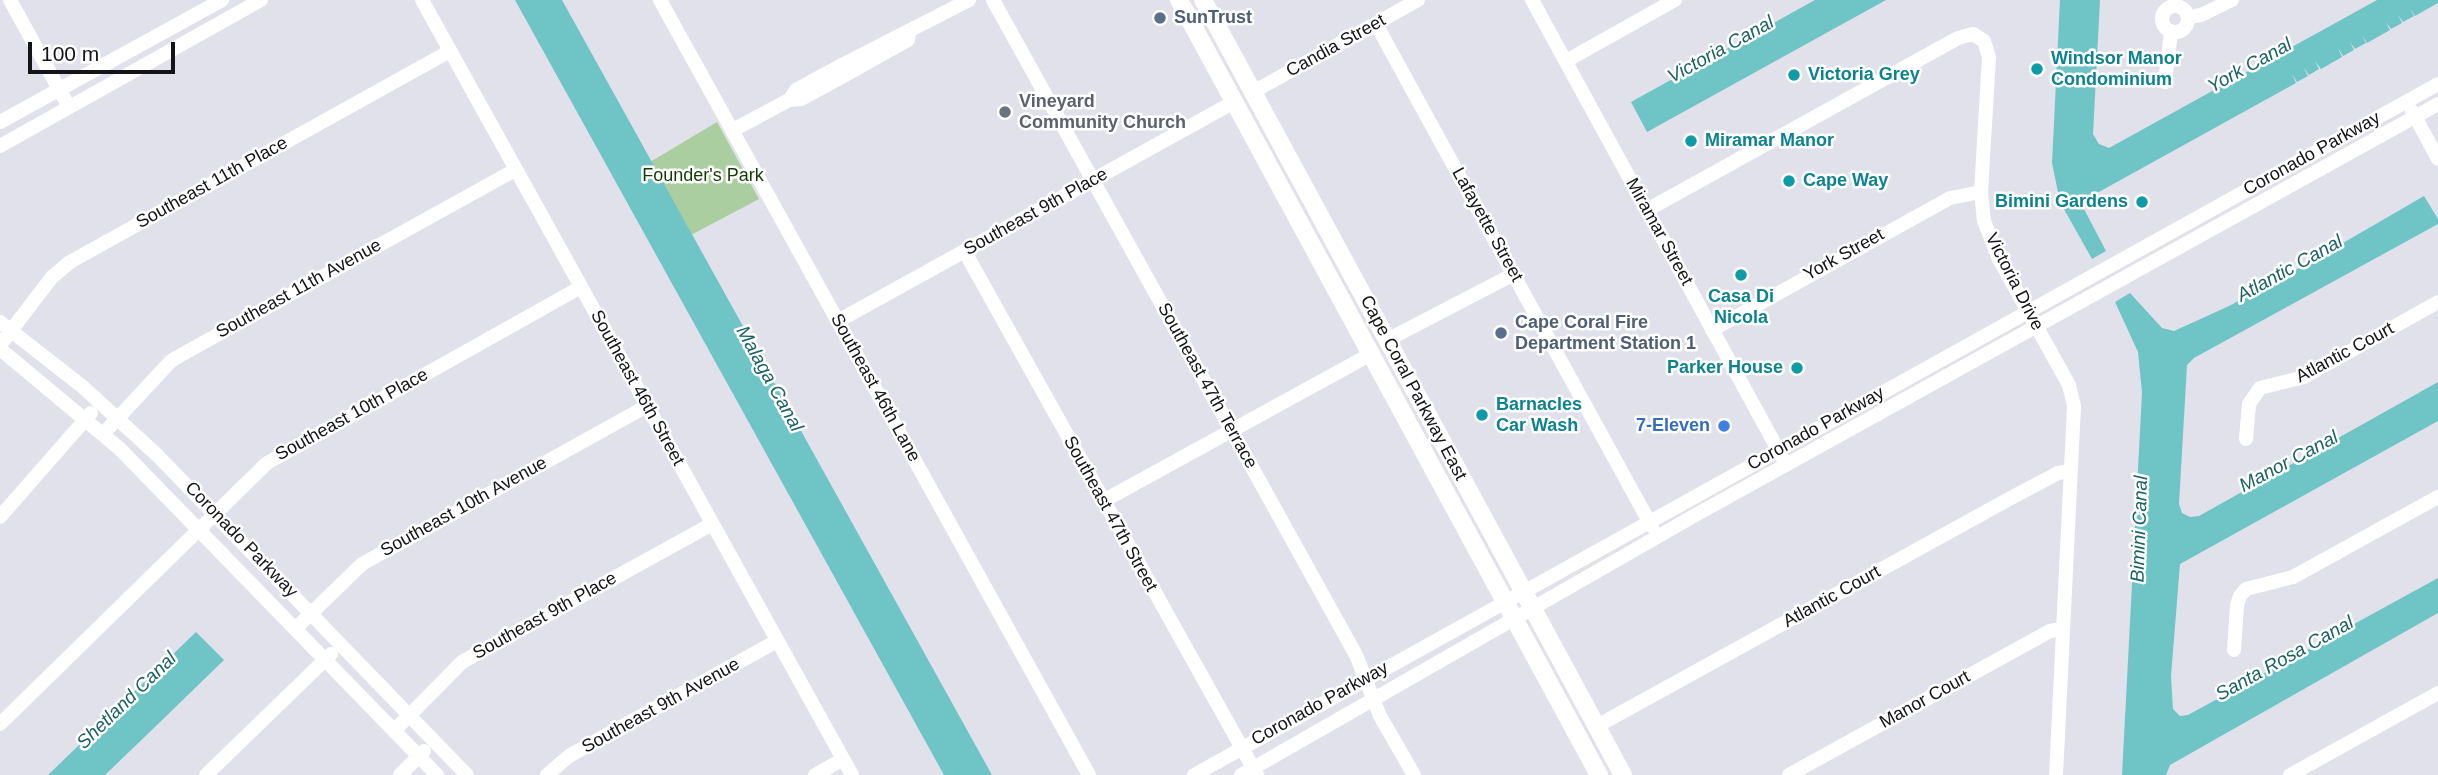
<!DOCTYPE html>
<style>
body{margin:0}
#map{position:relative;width:2438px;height:775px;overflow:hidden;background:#e1e1eb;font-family:Arial,sans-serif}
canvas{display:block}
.scale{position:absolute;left:28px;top:42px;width:147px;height:32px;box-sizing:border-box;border:4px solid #141418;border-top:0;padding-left:9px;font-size:21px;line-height:24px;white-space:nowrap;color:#141418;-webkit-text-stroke:5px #fff;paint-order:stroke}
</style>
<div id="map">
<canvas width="2438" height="775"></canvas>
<div class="scale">100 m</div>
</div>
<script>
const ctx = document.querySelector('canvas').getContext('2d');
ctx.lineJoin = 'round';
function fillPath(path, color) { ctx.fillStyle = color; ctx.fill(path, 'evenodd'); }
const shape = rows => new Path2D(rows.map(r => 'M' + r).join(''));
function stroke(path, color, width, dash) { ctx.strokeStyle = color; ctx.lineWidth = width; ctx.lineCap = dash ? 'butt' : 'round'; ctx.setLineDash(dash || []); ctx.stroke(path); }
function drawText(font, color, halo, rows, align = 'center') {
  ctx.font = font + ' Arial,sans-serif'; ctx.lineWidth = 5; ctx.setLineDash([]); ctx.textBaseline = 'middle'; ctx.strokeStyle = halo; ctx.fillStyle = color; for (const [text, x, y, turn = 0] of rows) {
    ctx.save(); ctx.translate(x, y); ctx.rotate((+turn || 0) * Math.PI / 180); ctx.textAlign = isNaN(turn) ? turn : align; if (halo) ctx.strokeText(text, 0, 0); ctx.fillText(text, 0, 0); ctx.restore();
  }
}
fillPath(shape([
 [717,122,759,199,691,235,650,162]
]), '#abcea1');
fillPath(shape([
 [515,0,562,0,992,775,944,775],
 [1815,0,1886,0,1647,132,1631,102],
 [2060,0,2100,0,2093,134,2099,144,2109,148,2377,0,2438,0,2438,3,2415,16,2410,8,2414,16,2403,22,2398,15,2402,23,2391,29,2386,22,2390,30,2367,43,2362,35,2366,43,2355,49,2350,42,2354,50,2343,56,2338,48,2342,57,2321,69,2315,61,2319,69,2309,75,2304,68,2308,76,2297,82,2292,74,2296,83,2088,198,2084,209,2106,251,2092,259,2060,202,2052,163],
 [2424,196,2438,219,2438,224,2194,358,2187,365,2179,504,2182,513,2190,517,2199,516,2438,382,2438,421,2180,564,2171,676,2173,709,2180,716,2188,715,2438,578,2438,613,2170,765,2166,775,2122,775,2142,393,2138,352,2115,302,2130,293,2162,328,2174,331,2229,306,2312,261],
 [196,632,224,660,156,726,105,775,48,775]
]), '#6fc4c6');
stroke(shape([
 [10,0,69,107],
 [422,0,852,775],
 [660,0,1089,775],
 [993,0,1356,655,1380,716,1414,775],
 [1532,0,1782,457],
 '2162 19a13 13 0 1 1 26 0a13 13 0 1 1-26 0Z',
 [2188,17,2201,15,2232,0],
 [1376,24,1652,527],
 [1566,61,1675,0],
 [2165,82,2171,32],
 [1252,89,1262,87,1418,0],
 [789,100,796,90,842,65,969,0],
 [2412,111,2438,159],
 [0,122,222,0],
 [733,130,789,100,801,99,847,74,908,40,909,33],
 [0,146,261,0],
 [1647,210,1958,38,1973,34,1984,41,1989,57,1981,192,1984,221,1999,259,2069,385,2074,406,2056,775],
 [965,252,1257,775],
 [838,321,1234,102],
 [0,322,83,387,157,455,467,775],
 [1712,330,1950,198,1981,192],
 [1387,340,1514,274],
 [0,345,52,277,70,262,450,51],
 [0,349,120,449,437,775],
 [103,434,171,361,181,355,515,170],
 [2246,439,2249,404,2260,388,2304,377,2438,302],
 [1105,500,1371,354],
 [0,517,91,413],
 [295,629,362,564,647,406],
 [2234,650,2237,605,2240,596,2246,589,2293,577,2438,497],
 [0,724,267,463,581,287],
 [1597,726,2009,499,2058,473,2069,471],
 [394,731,462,662,712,524],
 [206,775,331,654],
 [400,775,424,751],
 [547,775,569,756,777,641],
 [815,775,843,759],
 [1194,775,2438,84],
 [1241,775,1699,513,2438,104],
 [1789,775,2010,653,2050,631,2063,629],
 [2290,775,2438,693]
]), '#fff', 14);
stroke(shape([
 [1179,0,1599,775],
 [1203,0,1623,775]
]), '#fff', 18);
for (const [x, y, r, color] of [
 [1160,18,7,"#5c6f8a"],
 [2037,69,7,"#0f9aa8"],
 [1794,75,7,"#0f9aa8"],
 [1005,112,7,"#6b7280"],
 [1691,141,7,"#0f9aa8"],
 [1789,181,7,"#0f9aa8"],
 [2142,202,7,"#0f9aa8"],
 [1741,275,7,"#0f9aa8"],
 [1501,333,7,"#5c6f8a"],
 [1797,368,7,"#0f9aa8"],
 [1482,415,7,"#0f9aa8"],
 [1724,426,7,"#3f7fe0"]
]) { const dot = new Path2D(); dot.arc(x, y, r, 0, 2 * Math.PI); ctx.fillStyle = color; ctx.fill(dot); stroke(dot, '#fff', 2.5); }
drawText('bold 18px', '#4e5e75', '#fff', [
 ["SunTrust",1174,18],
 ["Cape Coral Fire",1515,323],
 ["Department Station 1",1515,344]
], 'left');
drawText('18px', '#141418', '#fff', [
 ["Candia Street",1336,46,-29],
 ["Coronado Parkway",2312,154,-29],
 ["Southeast 11th Place",212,183,-29],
 ["Southeast 9th Place",1036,212,-29],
 ["Lafayette Street",1487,225,61],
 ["Miramar Street",1659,232,61],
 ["York Street",1844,255,-29],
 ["Victoria Drive",2014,282,63],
 ["Southeast 11th Avenue",299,289,-29],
 ["Atlantic Court",2345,353,-28],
 ["Southeast 47th Terrace",1207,386,61],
 ["Southeast 46th Street",637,388,61],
 ["Southeast 46th Lane",875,388,61],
 ["Cape Coral Parkway East",1413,388,62],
 ["Southeast 10th Place",352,415,-29],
 ["Coronado Parkway",1816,429,-29],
 ["Southeast 10th Avenue",464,507,-29],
 ["Southeast 47th Street",1110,514,61],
 ["Coronado Parkway",241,540,46],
 ["Atlantic Court",1832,597,-29],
 ["Southeast 9th Place",545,616,-29],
 ["Manor Court",1925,700,-29],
 ["Coronado Parkway",1320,704,-29],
 ["Southeast 9th Avenue",661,706,-29]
]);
drawText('bold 18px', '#0d838f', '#fff', [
 ["Windsor Manor",2051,59],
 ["Condominium",2051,80],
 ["Victoria Grey",1808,75],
 ["Miramar Manor",1705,141],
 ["Cape Way",1803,181],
 ["Bimini Gardens",2128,202,"right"],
 ["Casa Di",1741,297,"center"],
 ["Nicola",1741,318,"center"],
 ["Parker House",1783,368,"right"],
 ["Barnacles",1496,405],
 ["Car Wash",1496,426]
], 'left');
drawText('bold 18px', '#5b616d', '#fff', [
 ["Vineyard",1019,102],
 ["Community Church",1019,123]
], 'left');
drawText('18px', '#153b05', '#fff', [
 ["Founder's Park",703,176]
]);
drawText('bold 18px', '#366cbe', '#fff', [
 ["7-Eleven",1710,426]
], 'right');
drawText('italic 19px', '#1b6264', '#fff', [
 ["Victoria Canal",1721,50,-29],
 ["York Canal",2250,66,-29],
 ["Atlantic Canal",2290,269,-29],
 ["Malaga Canal",769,379,61],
 ["Manor Canal",2289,462,-28],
 ["Bimini Canal",2140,529,-88],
 ["Santa Rosa Canal",2285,659,-29],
 ["Shetland Canal",127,701,-44]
]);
</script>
